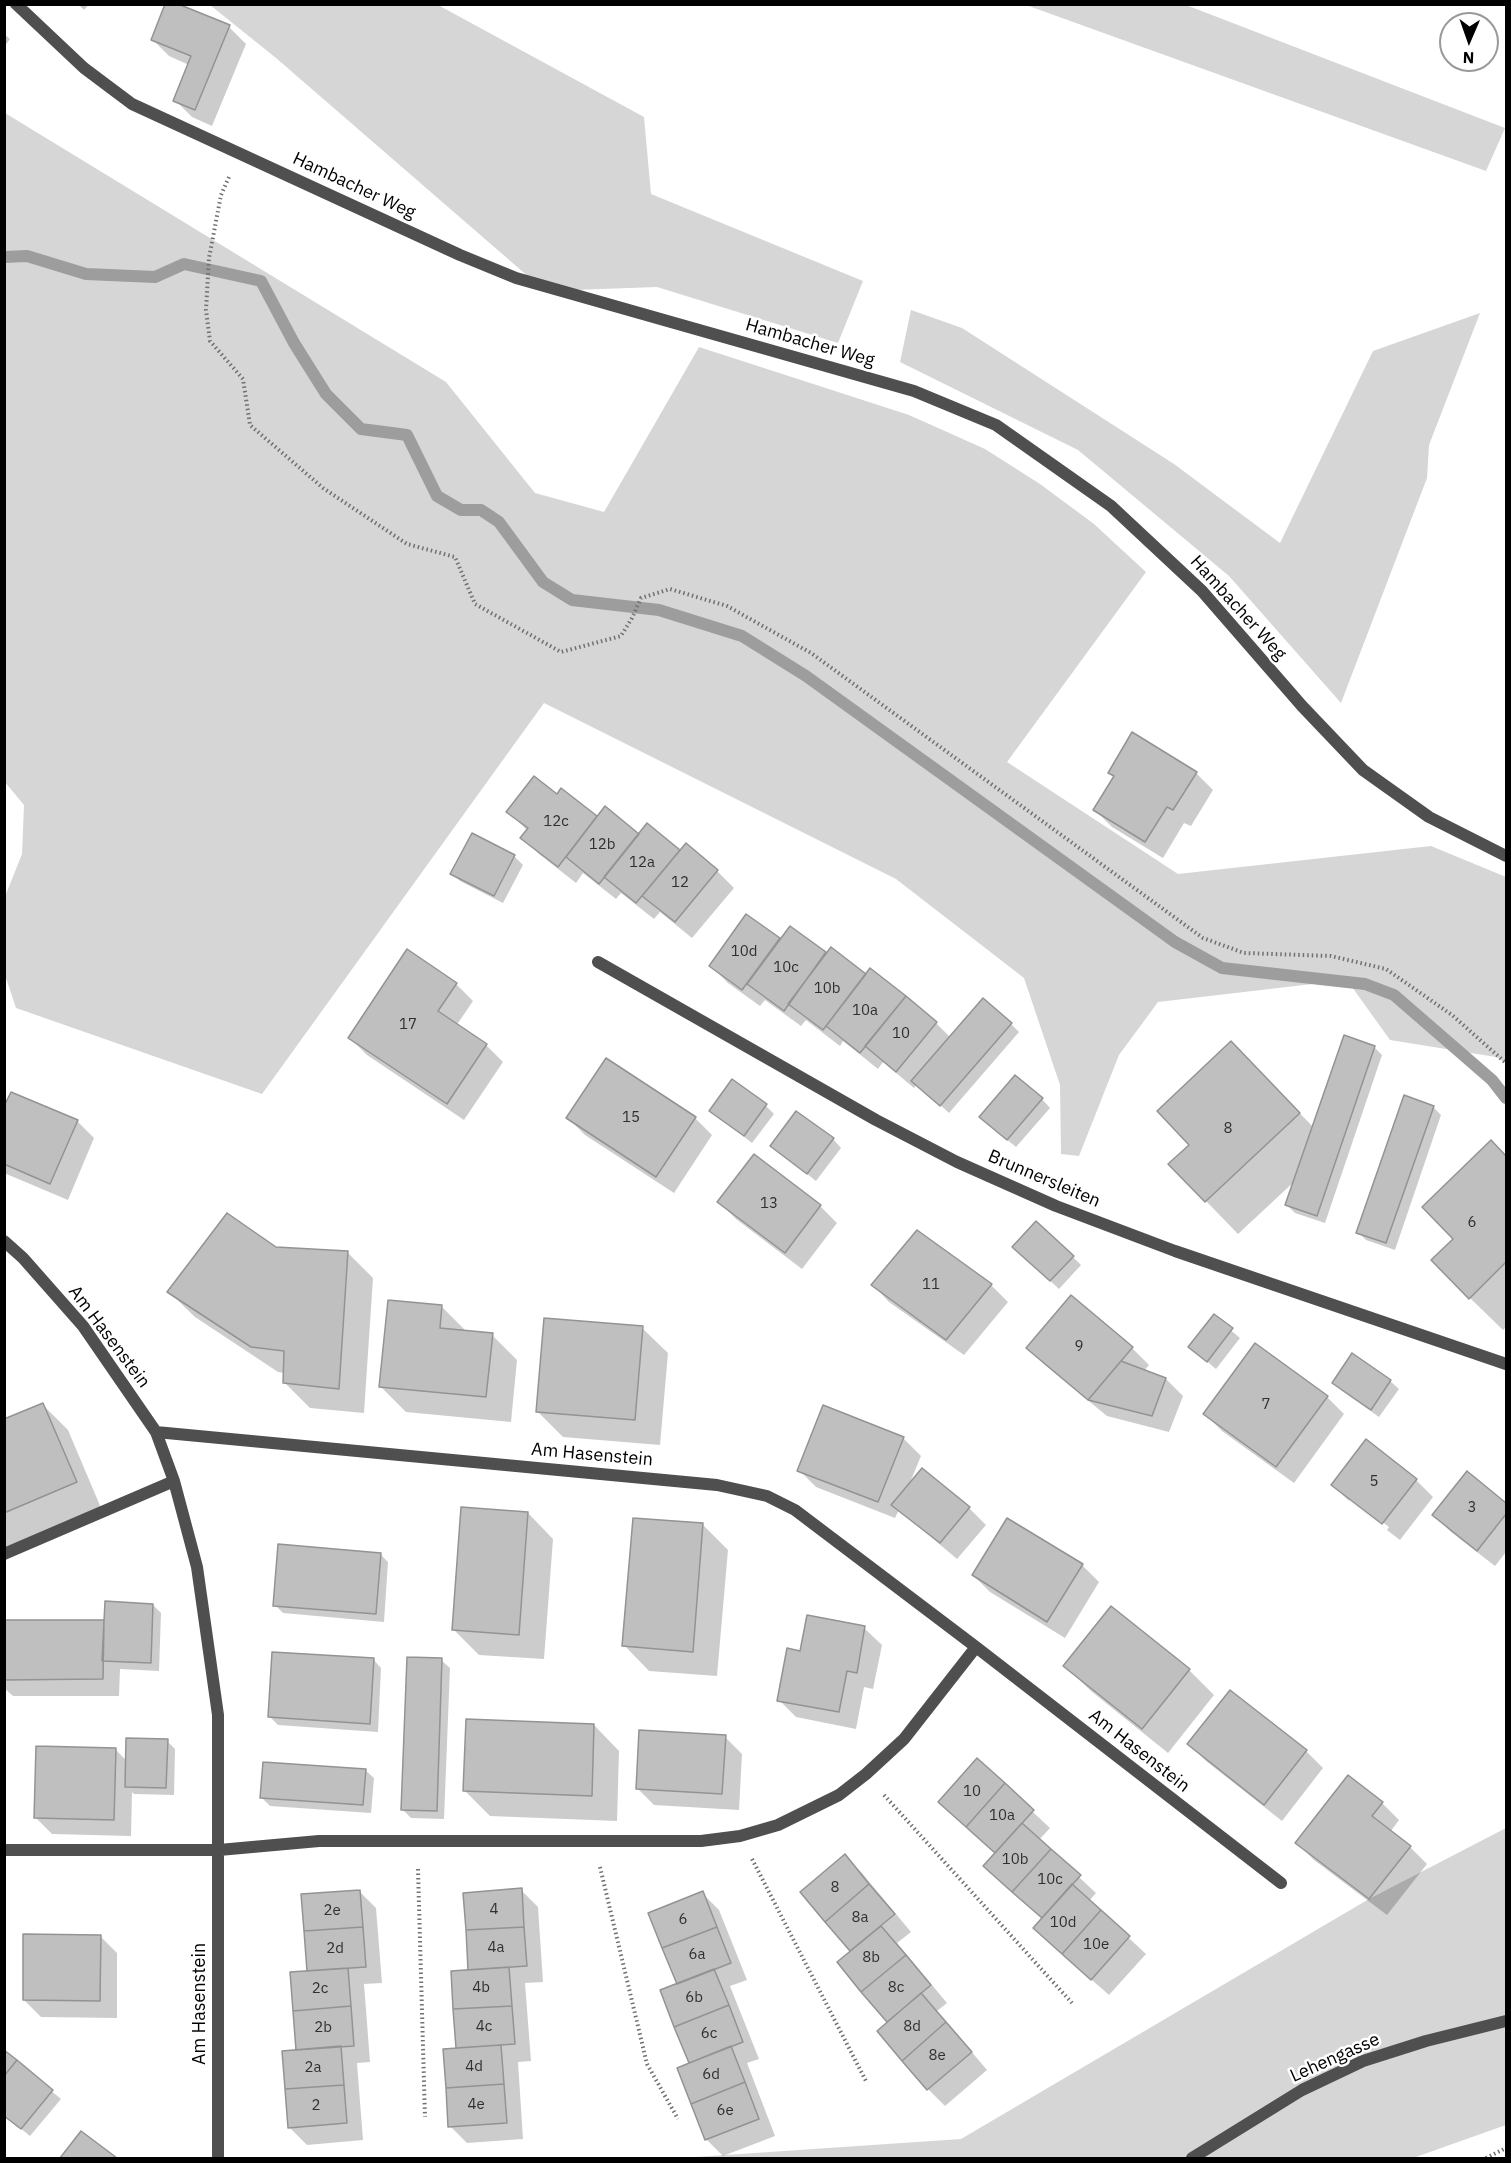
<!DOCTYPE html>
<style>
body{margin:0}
#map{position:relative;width:1511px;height:2163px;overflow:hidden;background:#fff;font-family:"IBM Plex Sans",sans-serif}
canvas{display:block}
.frame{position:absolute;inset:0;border:6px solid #000;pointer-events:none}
.north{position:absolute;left:1439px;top:12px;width:60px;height:60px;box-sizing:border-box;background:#fff;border:2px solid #999;border-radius:50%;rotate:182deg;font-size:16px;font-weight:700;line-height:24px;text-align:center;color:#000}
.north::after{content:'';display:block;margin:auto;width:21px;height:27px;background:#000;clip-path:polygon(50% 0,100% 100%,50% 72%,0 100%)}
</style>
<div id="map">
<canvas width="1511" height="2163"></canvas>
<div class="frame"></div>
<div class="north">N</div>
</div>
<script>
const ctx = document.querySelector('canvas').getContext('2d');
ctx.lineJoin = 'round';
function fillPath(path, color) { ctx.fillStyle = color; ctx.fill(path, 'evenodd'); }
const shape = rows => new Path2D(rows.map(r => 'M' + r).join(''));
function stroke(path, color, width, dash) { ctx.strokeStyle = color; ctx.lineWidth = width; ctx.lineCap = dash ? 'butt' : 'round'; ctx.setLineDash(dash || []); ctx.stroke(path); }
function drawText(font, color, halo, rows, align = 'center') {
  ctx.font = font + ' "IBM Plex Sans",sans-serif'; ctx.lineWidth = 5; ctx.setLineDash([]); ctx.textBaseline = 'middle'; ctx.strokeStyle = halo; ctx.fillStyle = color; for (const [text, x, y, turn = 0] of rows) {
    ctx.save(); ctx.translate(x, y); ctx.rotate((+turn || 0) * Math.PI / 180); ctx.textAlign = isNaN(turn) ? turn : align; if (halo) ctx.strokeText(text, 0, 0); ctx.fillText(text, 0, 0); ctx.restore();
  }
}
fillPath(shape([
 [210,5,438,5,644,117,651,194,863,281,838,343,657,287,545,291,276,58],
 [1026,5,1186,5,1505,128,1486,171],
 [5,113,446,382,535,493,604,512,699,347,909,415,985,449,1040,484,1094,524,1146,572,1007,762,1178,874,1431,846,1506,877,1506,1063,1496,1057,1390,1040,1347,980,1158,1002,1119,1055,1079,1156,1061,1154,1060,1085,1024,978,896,879,544,703,262,1094,16,1008,5,975,4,899,22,854,24,805,4,781],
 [911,310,962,328,1174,464,1280,543,1373,351,1480,313,1429,445,1427,478,1341,703,1229,576,1078,450,900,362],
 [1506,1828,1506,2125,1413,2158,681,2158,961,2139,1369,1899]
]), '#d6d6d6');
fillPath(shape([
 [78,4,89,4,84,10],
 [229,27,246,44,212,126,192,117,175,100,189,65,169,56,152,39],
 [4,34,10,39,4,47],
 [1110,772,1196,773,1213,790,1191,826,1184,823,1163,858,1112,827,1095,810,1115,777],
 [561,790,598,818,639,836,647,825,680,852,717,871,734,888,692,938,660,912,654,919,621,893,616,899,583,873,576,883,539,854,522,838,528,831,508,812,557,796],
 [472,835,514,856,523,865,503,903,460,881,452,873],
 [746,916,780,940,791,928,827,954,866,976,870,970,936,1023,950,1037,1011,1024,1019,1032,949,1113,917,1084,914,1088,883,1062,878,1069,843,1041,840,1046,806,1020,801,1026,765,1000,760,1006,728,983,711,966],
 [456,984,473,1001,456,1026,486,1045,503,1062,464,1120,367,1055,350,1038],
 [1374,1047,1382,1055,1325,1223,1295,1213,1287,1205,1296,1180,1238,1234,1206,1201,1191,1145,1264,1076,1314,1128],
 [4,1099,77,1121,94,1138,68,1200,4,1173],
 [1042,1099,1050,1108,1016,1147,989,1125],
 [766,1106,774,1114,752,1143,711,1111],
 [1433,1107,1441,1115,1395,1250,1366,1240,1358,1232],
 [568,1118,695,1118,712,1135,674,1193,585,1135],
 [833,1139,841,1148,816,1181,772,1146],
 [1491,1142,1506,1158,1506,1327,1503,1330,1470,1298,1455,1239],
 [719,1202,820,1206,837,1223,802,1269,736,1219],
 [918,1232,991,1285,1008,1302,964,1355,889,1302,873,1285],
 [347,1252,373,1278,364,1413,310,1408,284,1382,285,1373,278,1372,195,1317,169,1292],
 [1023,1255,1073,1257,1081,1265,1059,1289],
 [442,1307,467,1332,492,1335,517,1360,511,1422,406,1412,380,1386],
 [1214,1316,1240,1338,1216,1369,1190,1347],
 [642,1328,668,1353,660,1445,563,1437,538,1412],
 [1028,1348,1132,1348,1149,1365,1144,1371,1166,1379,1183,1396,1169,1432,1107,1416,1045,1365],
 [1390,1381,1399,1389,1379,1417,1342,1391,1333,1383],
 [1327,1397,1344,1414,1294,1483,1222,1431,1205,1414],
 [43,1405,68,1430,101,1508,4,1548,4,1421],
 [824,1407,904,1439,921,1456,909,1485,969,1508,986,1525,957,1559,899,1510,895,1518,816,1487,799,1470],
 [1467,1473,1506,1505,1506,1552,1495,1566,1451,1532,1434,1515],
 [1416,1480,1433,1497,1400,1540,1350,1502,1333,1485],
 [1349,1497,1389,1527,1387,1530,1349,1501],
 [528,1513,553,1539,544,1659,479,1655,453,1629],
 [703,1525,728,1550,717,1676,649,1671,624,1645],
 [380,1554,388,1562,384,1622,283,1613,275,1605],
 [1082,1565,1099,1582,1065,1638,990,1592,973,1575],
 [153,1605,161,1613,159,1671,120,1669,119,1696,13,1696,4,1688,4,1621,105,1622],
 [864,1628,882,1645,873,1689,864,1687,856,1729,796,1717,779,1700,801,1653],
 [373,1659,381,1668,378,1732,278,1725,270,1717],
 [441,1660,450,1668,444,1819,411,1818,403,1810],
 [1065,1666,1189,1670,1214,1695,1168,1753,1091,1691],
 [594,1725,619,1751,617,1821,490,1816,465,1791],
 [725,1737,742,1754,739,1810,654,1805,637,1788],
 [167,1741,175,1749,174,1795,134,1794,132,1792,131,1836,52,1834,35,1817,116,1750,127,1761],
 [1189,1744,1306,1751,1323,1768,1282,1821,1206,1761],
 [977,1760,1050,1828,1039,1840,1096,1893,1089,1901,1146,1954,1109,1995,1052,1945,1043,1919,1002,1883],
 [365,1770,374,1778,371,1813,270,1806,262,1798],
 [1382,1803,1399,1820,1390,1832,1410,1847,1427,1864,1387,1915,1314,1860,1297,1843],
 [845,1857,862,1873,911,1932,897,1943,947,2003,937,2011,987,2070,945,2106,928,2089,889,2023,839,1963,853,1951,802,1892],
 [521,1890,538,1907,543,1982,525,1983,531,2061,518,2062,523,2139,467,2143,450,2126,458,2050,452,1972,470,1972],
 [359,1891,376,1908,382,1983,364,1984,370,2062,357,2063,363,2140,307,2145,290,2128,297,2051,309,1972],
 [702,1893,719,1910,747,1980,730,1986,759,2059,747,2063,775,2136,723,2156,706,2139,691,2064,662,1991,679,1985],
 [100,1936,117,1953,117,2018,41,2017,24,2000],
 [19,2064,61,2099,30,2136,4,2115],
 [82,2133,114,2158,62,2158]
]), '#0003');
stroke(shape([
 [4,257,27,256,86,274,155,277,184,264,261,281,294,343,326,394,361,429,407,435,437,496,461,510,481,510,499,522,543,582,572,600,659,610,742,636,806,676,1175,942,1222,968,1365,984,1394,995,1492,1080,1506,1098]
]), '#9d9d9d', 12);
const building = shape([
 [165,4,178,4,230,25,195,110,173,101,191,56,151,40,165,4],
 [1132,732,1197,772,1173,810,1167,807,1145,842,1093,810,1114,776,1108,773,1132,732],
 [534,776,557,794,561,788,597,816,558,867,520,838,528,828,506,812,534,776],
 [605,806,639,834,599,884,566,857,605,806],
 [647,823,680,850,636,903,604,877,647,823],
 [472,833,515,855,494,896,450,874,472,833],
 [686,843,718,870,675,922,642,896,686,843],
 [746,914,780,938,742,990,709,966,746,914],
 [790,926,826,952,784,1011,747,984,790,926],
 [831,947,866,974,823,1030,788,1004,831,947],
 [407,949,457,983,438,1011,487,1044,447,1104,348,1038,407,949],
 [870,968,906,996,860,1053,826,1026,870,968],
 [906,996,937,1022,896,1072,865,1046,906,996],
 [983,998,1012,1023,940,1106,911,1081,983,998],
 [1344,1035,1375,1046,1317,1216,1285,1205,1344,1035],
 [1231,1041,1300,1113,1205,1202,1168,1164,1189,1145,1157,1111,1231,1041],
 [606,1058,696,1117,656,1177,566,1118,606,1058],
 [1015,1075,1043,1098,1007,1140,979,1117,1015,1075],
 [732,1079,767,1104,744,1136,709,1111,732,1079],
 [11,1092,78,1120,50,1184,4,1164,4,1106,11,1092],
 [1404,1095,1434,1106,1386,1243,1356,1233,1404,1095],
 [796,1111,834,1138,807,1174,770,1146,796,1111],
 [1491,1140,1506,1156,1506,1262,1469,1299,1431,1260,1453,1239,1422,1207,1491,1140],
 [754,1154,821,1205,785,1253,717,1202,754,1154],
 [227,1213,276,1247,348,1251,339,1389,283,1383,284,1351,251,1347,167,1292,227,1213],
 [1036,1221,1074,1256,1050,1281,1012,1247,1036,1221],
 [917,1230,992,1284,946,1340,871,1285,917,1230],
 [1071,1295,1133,1347,1088,1400,1026,1348,1071,1295],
 [388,1300,442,1305,440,1328,493,1333,486,1397,379,1387,388,1300],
 [1214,1314,1233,1328,1207,1362,1188,1347,1214,1314],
 [544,1318,643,1326,635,1420,536,1412,544,1318],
 [1255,1343,1328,1396,1276,1467,1203,1414,1255,1343],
 [1352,1353,1391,1380,1371,1410,1332,1383,1352,1353],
 [1121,1361,1166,1378,1152,1416,1088,1400,1121,1361],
 [43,1403,77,1482,4,1513,4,1419,43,1403],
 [823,1405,904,1437,878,1502,797,1471,823,1405],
 [1366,1439,1417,1479,1382,1524,1331,1485,1366,1439],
 [922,1468,970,1507,940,1543,891,1505,922,1468],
 [1467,1471,1506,1503,1506,1514,1477,1551,1432,1515,1467,1471],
 [461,1507,528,1512,519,1635,452,1630,461,1507],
 [633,1518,703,1523,693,1652,622,1646,633,1518],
 [1007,1518,1083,1564,1047,1622,972,1575,1007,1518],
 [278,1544,381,1553,376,1614,273,1606,278,1544],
 [105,1601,153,1604,151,1663,102,1661,105,1601],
 [1111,1606,1190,1669,1142,1729,1063,1666,1111,1606],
 [807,1615,865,1626,857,1673,847,1671,839,1712,777,1701,787,1648,800,1651,807,1615],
 [4,1620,104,1620,103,1679,4,1680,4,1620],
 [272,1652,374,1658,370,1724,268,1717,272,1652],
 [407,1657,442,1658,437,1811,401,1810,407,1657],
 [1230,1690,1307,1750,1264,1805,1187,1744,1230,1690],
 [466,1719,594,1724,592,1796,463,1791,466,1719],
 [639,1730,726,1735,722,1794,636,1789,639,1730],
 [126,1738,168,1739,166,1788,125,1787,126,1738],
 [36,1746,116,1748,114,1820,34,1818,36,1746],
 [977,1758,1005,1783,966,1827,938,1802,977,1758],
 [263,1762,366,1769,363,1805,260,1798,263,1762],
 [1348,1775,1383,1802,1372,1816,1411,1846,1369,1899,1295,1843,1348,1775],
 [1005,1783,1034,1810,995,1853,966,1827,1005,1783],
 [1022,1823,1051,1849,1012,1892,983,1866,1022,1823],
 [1051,1849,1081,1875,1042,1918,1012,1892,1051,1849],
 [845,1854,869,1884,825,1922,800,1892,845,1854],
 [869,1884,895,1914,850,1951,825,1922,869,1884],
 [1072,1884,1101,1910,1062,1954,1033,1928,1072,1884],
 [522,1888,524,1927,466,1930,463,1893,522,1888],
 [360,1890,363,1927,304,1931,301,1894,360,1890],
 [703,1891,717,1927,662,1948,648,1913,703,1891],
 [1101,1910,1130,1936,1091,1980,1062,1954,1101,1910],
 [881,1926,906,1955,861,1992,837,1962,881,1926],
 [363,1927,366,1967,307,1971,304,1931,363,1927],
 [524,1927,527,1966,468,1970,466,1930,524,1927],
 [717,1927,731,1963,677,1984,662,1948,717,1927],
 [23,1934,101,1935,100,2001,23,2000,23,1934],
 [906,1955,931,1985,887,2022,861,1992,906,1955],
 [509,1967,512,2006,453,2009,451,1971,509,1967],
 [348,1968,351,2006,293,2011,290,1972,348,1968],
 [714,1969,729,2005,674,2027,660,1990,714,1969],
 [921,1993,946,2022,902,2061,877,2031,921,1993],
 [729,2005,743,2042,689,2063,674,2027,729,2005],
 [351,2006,354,2046,296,2050,293,2011,351,2006],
 [512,2006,515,2044,456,2048,453,2009,512,2006],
 [946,2022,972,2052,927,2090,902,2061,946,2022],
 [501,2045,504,2084,446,2088,443,2049,501,2045],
 [341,2046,344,2085,285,2089,282,2051,341,2046],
 [731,2046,745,2082,691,2104,677,2068,731,2046],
 [4,2050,17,2060,4,2076,4,2050],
 [17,2060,53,2090,21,2129,4,2116,4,2076,17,2060],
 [745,2082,759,2119,705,2140,691,2104,745,2082],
 [504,2084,507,2123,448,2127,446,2088,504,2084],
 [344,2085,347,2123,288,2128,285,2089,344,2085],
 [81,2131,117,2158,60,2158,81,2131]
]);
fillPath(building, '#bfbfbf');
stroke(building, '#939393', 1.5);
stroke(shape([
 [229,177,221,195,209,258,206,310,210,341,243,379,250,425,323,488,407,544,455,557,475,604,561,652,621,636,632,618,641,598,670,589,727,606,811,653,1203,938,1244,953,1331,956,1386,969,1452,1015,1506,1063],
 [884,1795,1072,2003],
 [752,1859,867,2083],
 [600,1867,647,2064,678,2119],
 [418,1869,425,2117],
 [1486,2158,1506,2148]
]), '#717171', 4, [1.5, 3]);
stroke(shape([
 [16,4,84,68,132,104,460,255,516,278,914,391,996,425,1111,506,1202,591,1302,706,1363,770,1429,817,1506,856],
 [598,962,876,1120,957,1162,1056,1206,1175,1251,1506,1364],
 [4,1241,23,1258,83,1326,156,1432,174,1481,197,1567,218,1715,218,2158],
 [156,1432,717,1485,767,1496,795,1510,976,1647,1281,1883],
 [4,1554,174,1481],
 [4,1850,219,1850,319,1841,701,1841,740,1836,778,1825,839,1795,866,1774,904,1739,976,1647],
 [1192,2158,1302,2090,1363,2061,1426,2041,1506,2021]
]), '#4f4f4f', 12);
drawText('15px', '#303030', null, [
 ["12c",556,822],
 ["12b",602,845],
 ["12a",642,863],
 ["12",680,883],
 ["10d",744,952],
 ["10c",786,968],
 ["10b",827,989],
 ["10a",865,1011],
 ["17",408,1025],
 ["10",901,1034],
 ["15",631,1118],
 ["8",1228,1129],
 ["13",769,1204],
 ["6",1472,1223],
 ["11",931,1285],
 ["9",1079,1347],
 ["7",1266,1405],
 ["5",1374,1482],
 ["3",1472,1508],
 ["10",972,1792],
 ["10a",1002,1816],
 ["10b",1015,1860],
 ["10c",1050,1880],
 ["8",835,1888],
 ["4",494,1910],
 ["2e",332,1911],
 ["8a",860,1918],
 ["6",683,1920],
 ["10d",1063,1923],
 ["10e",1096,1945],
 ["4a",496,1948],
 ["2d",335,1949],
 ["6a",697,1955],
 ["8b",871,1958],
 ["4b",481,1988],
 ["8c",896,1988],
 ["2c",320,1989],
 ["6b",694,1998],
 ["4c",484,2027],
 ["8d",912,2027],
 ["2b",323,2028],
 ["6c",709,2034],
 ["8e",937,2056],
 ["4d",474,2067],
 ["2a",313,2068],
 ["6d",711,2075],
 ["4e",476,2105],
 ["2",316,2106],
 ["6e",725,2111]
]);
drawText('18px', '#000', '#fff', [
 ["Hambacher Weg",354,186,25],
 ["Hambacher Weg",810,343,16],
 ["Hambacher Weg",1238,608,48],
 ["Brunnersleiten",1044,1179,23],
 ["Am Hasenstein",109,1337,53],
 ["Am Hasenstein",592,1455,5],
 ["Am Hasenstein",1139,1751,38],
 ["Am Hasenstein",200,2004,-90],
 ["Lehengasse",1335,2058,-24]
]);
</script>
